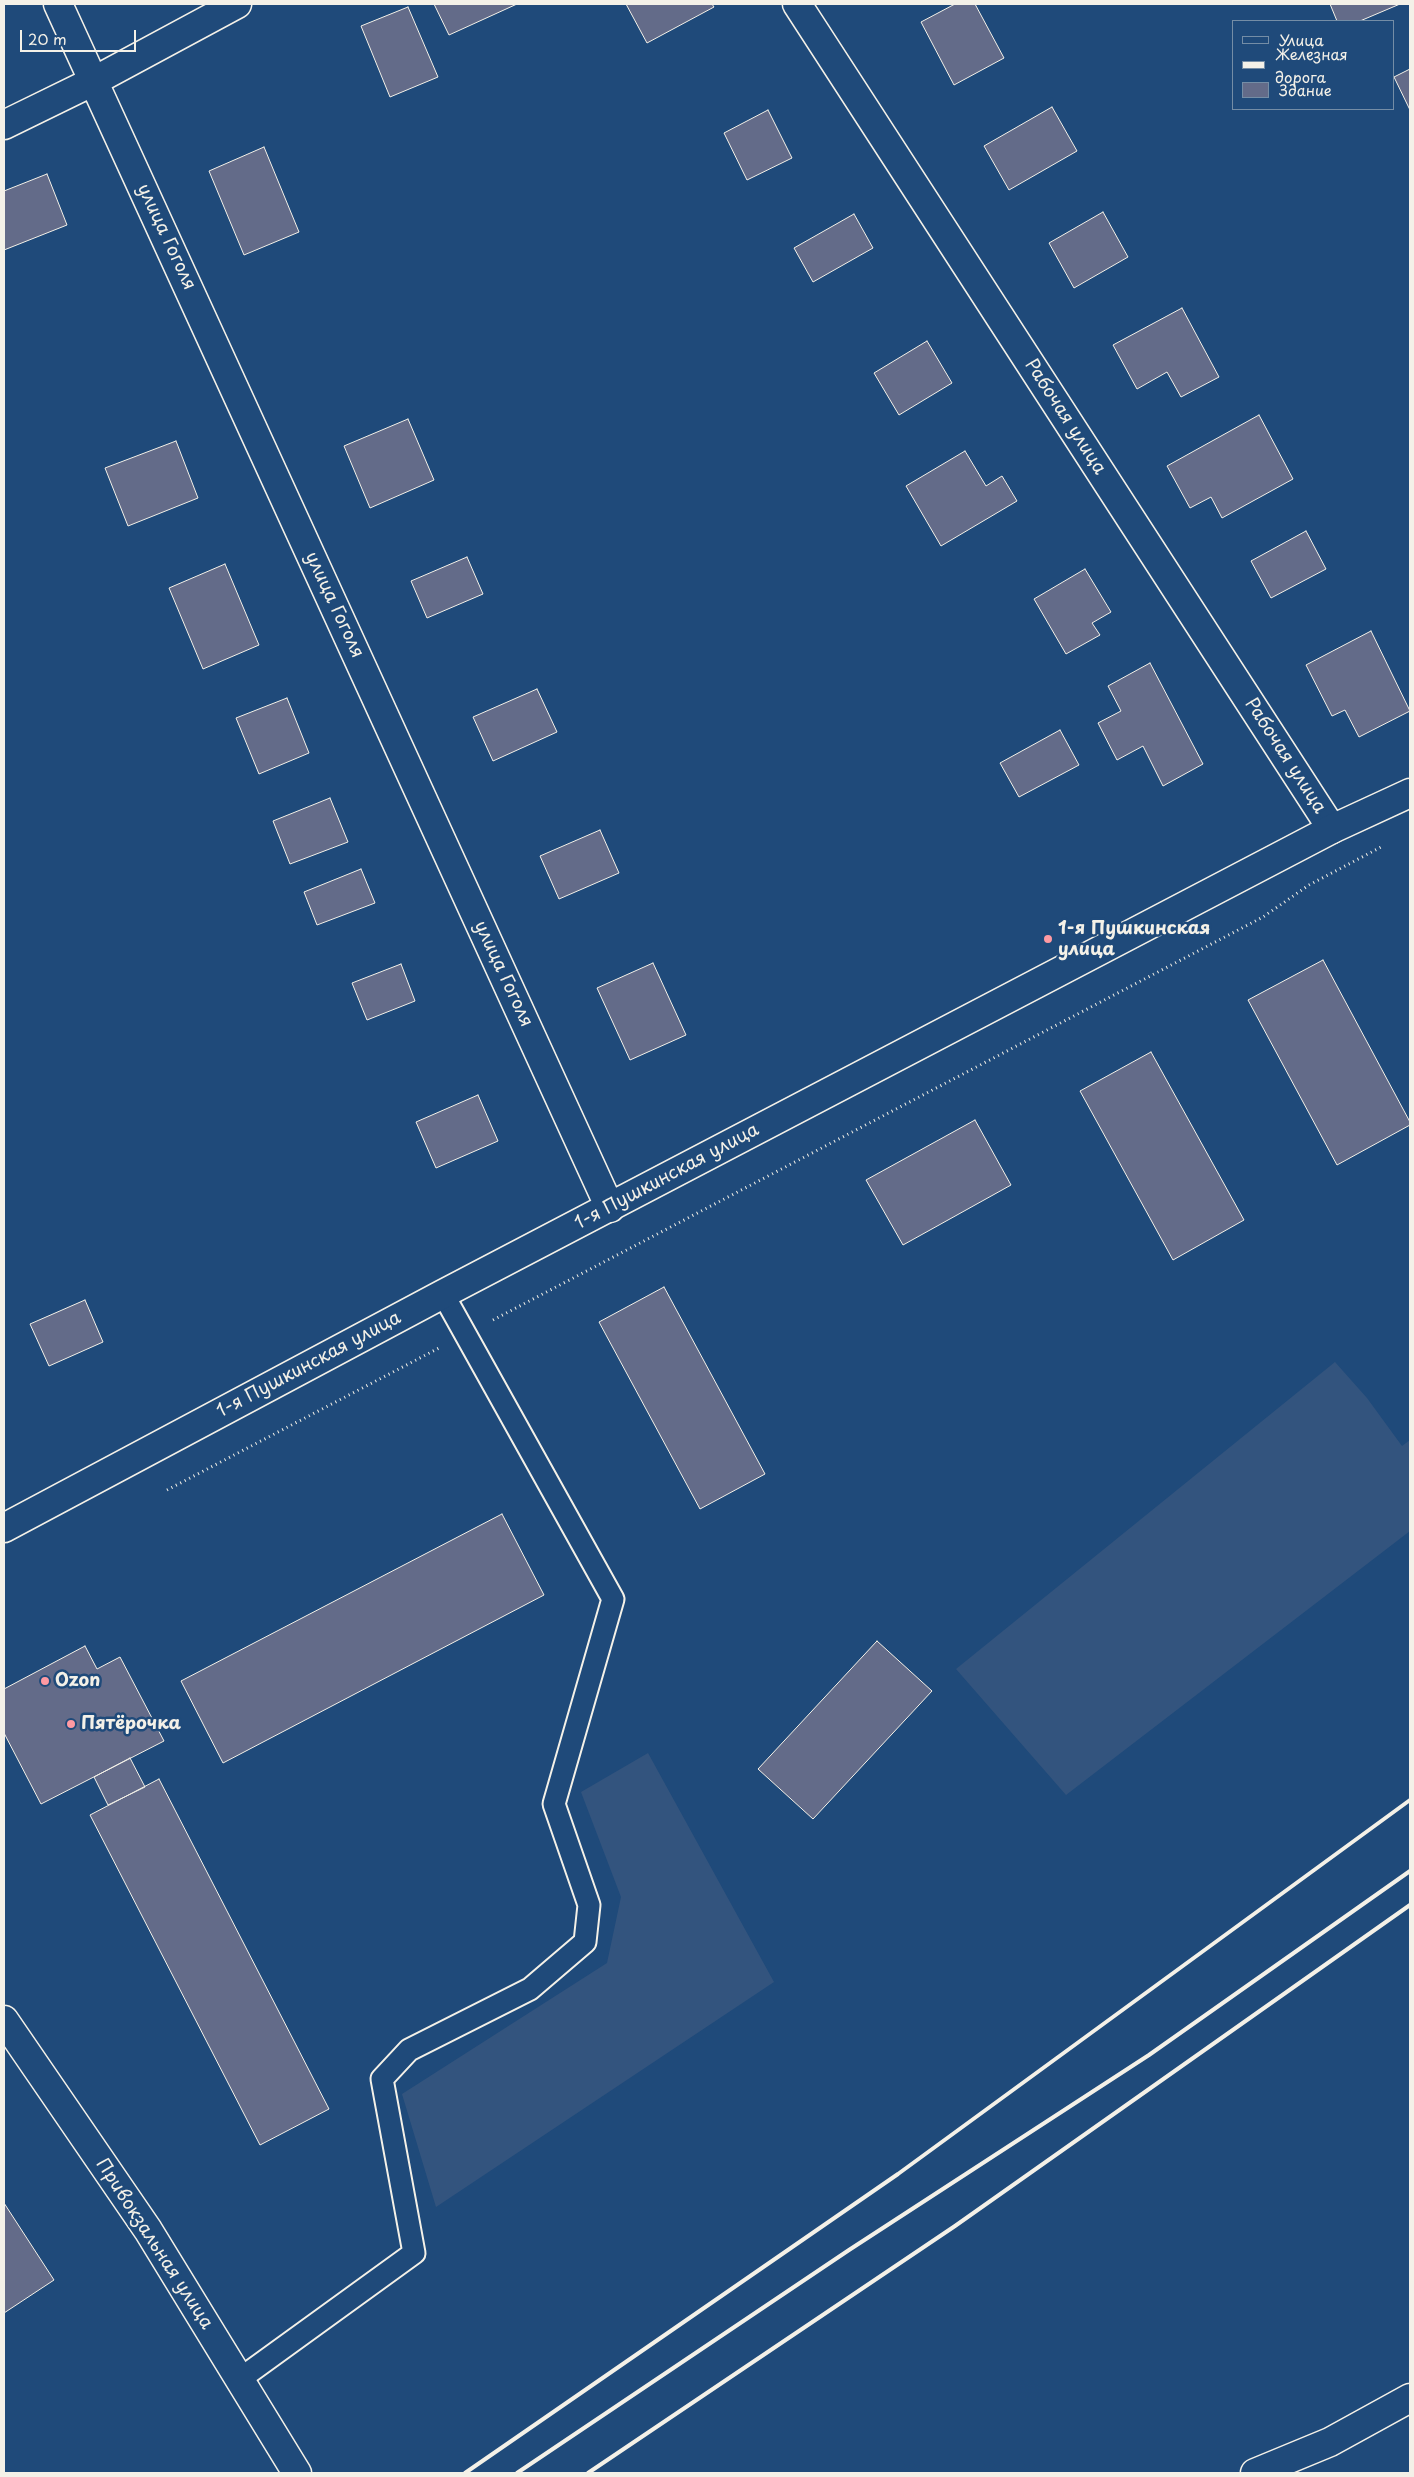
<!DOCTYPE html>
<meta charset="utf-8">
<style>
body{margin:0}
#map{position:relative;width:1414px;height:2477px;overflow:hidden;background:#1f4a7a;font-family:"Playpen Sans",sans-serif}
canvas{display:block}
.frame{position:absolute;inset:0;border:5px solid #f4f1e8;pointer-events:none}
.legend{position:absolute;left:1232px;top:20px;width:162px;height:90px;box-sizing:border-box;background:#1f4a7a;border:1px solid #748da6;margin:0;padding:6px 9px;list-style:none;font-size:15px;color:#f4f1e8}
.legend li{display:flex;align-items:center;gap:10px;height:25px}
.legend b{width:25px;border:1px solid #748da6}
.scale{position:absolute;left:20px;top:30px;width:116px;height:22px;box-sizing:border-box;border:2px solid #f4f1e8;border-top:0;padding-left:6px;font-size:15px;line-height:18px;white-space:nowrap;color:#f4f1e8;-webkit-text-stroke:4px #1f4a7a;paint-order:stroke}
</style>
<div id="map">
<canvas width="1414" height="2477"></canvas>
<div class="frame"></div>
<ul class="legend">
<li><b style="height:6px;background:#1f4a7a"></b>Улица</li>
<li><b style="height:6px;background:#f4f1e8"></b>Железная дорога</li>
<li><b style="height:14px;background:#636b89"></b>Здание</li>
</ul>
<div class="scale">20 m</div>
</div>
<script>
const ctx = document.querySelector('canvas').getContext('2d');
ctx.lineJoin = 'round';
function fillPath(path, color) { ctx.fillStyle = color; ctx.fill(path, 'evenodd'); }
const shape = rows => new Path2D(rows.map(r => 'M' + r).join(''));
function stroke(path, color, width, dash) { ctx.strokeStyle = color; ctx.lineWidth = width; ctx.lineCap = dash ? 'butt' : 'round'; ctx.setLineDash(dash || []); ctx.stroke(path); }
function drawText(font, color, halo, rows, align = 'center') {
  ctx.font = font + ' "Playpen Sans",sans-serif'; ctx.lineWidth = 5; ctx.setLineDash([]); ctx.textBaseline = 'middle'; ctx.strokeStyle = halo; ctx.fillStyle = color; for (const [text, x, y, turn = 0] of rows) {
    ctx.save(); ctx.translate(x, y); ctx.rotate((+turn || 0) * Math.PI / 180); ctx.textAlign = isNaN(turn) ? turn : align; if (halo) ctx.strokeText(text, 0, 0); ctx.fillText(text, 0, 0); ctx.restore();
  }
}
fillPath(shape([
 [1335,1362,1367,1398,1402,1446,1410,1440,1410,1531,1066,1795,956,1669],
 [648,1753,774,1982,436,2207,402,2094,607,1963,621,1897,581,1792]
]), '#33547e');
const building = shape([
 [434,4,517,4,449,35,434,4],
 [626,4,712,4,714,7,647,43,626,4],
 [955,4,975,4,1004,58,954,85,921,22,955,4],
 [1330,4,1400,4,1360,21,1337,21,1330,4],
 [408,7,438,77,390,97,361,26,408,7],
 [1410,69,1410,110,1394,77,1410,69],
 [1052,107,1077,151,1009,190,984,146,1052,107],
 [768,110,792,158,747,180,724,133,768,110],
 [264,147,299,232,244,255,209,171,264,147],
 [47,174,67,225,4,250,4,191,47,174],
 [1103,212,1128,257,1074,288,1049,243,1103,212],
 [854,214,873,248,813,282,794,248,854,214],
 [1182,308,1219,377,1181,397,1167,372,1137,389,1113,345,1182,308],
 [927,341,952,383,899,415,874,373,927,341],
 [1259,415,1293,479,1222,518,1211,497,1190,508,1167,466,1259,415],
 [408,419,434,480,370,508,344,446,408,419],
 [176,441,198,498,128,526,105,468,176,441],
 [965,451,986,486,1002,476,1017,501,941,546,906,486,965,451],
 [1306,531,1326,569,1271,598,1251,561,1306,531],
 [467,557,483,594,427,618,411,581,467,557],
 [225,564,259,645,203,669,169,588,225,564],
 [1085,569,1111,612,1092,623,1100,635,1066,654,1034,599,1085,569],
 [1371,631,1410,711,1359,737,1345,710,1332,716,1306,665,1371,631],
 [1150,663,1203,764,1163,786,1143,746,1117,760,1098,723,1121,711,1108,686,1150,663],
 [537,689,557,732,493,761,473,717,537,689],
 [287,698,309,753,259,774,236,718,287,698],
 [1060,730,1079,765,1019,797,1000,763,1060,730],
 [330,798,348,842,290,864,273,821,330,798],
 [600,830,619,873,559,899,540,856,600,830],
 [361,869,375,903,317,925,304,892,361,869],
 [1323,960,1410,1122,1410,1125,1337,1165,1248,1000,1323,960],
 [653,963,686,1035,630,1060,597,988,653,963],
 [401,964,415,1001,367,1020,352,983,401,964],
 [1151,1052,1244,1220,1173,1260,1080,1091,1151,1052],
 [478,1095,498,1141,436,1168,416,1122,478,1095],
 [975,1120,1011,1185,903,1245,866,1180,975,1120],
 [664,1287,765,1474,700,1509,599,1322,664,1287],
 [85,1300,103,1342,49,1366,30,1324,85,1300],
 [502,1514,544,1595,223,1763,181,1681,502,1514],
 [877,1641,932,1691,813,1819,758,1769,877,1641],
 [85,1646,97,1669,120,1657,164,1741,41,1804,4,1733,4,1689,85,1646],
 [130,1758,145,1787,108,1805,94,1777,130,1758],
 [159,1779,329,2109,260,2145,90,1815,159,1779],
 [4,2203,54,2280,4,2313,4,2203]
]);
fillPath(building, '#636b89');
stroke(building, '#f4f1e8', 1);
const service = shape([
 [240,2379,414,2253,382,2079,409,2050,530,1989,585,1942,589,1905,554,1804,613,1599,443,1294]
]);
const minor = shape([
 [58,4,610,1208],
 [797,4,1332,829],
 [4,125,94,81,237,4]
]);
const secondary = shape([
 [4,1528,443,1294,1332,829,1410,793],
 [4,2020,148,2230,297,2473],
 [1255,2473,1330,2442,1410,2398]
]);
stroke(service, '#f4f1e8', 25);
stroke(minor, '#f4f1e8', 31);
stroke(secondary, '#f4f1e8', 31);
stroke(shape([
 [493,1320,1263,917,1309,885,1383,846],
 [167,1490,439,1348]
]), '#f4f1e8', 3, [1, 4]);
stroke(service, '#1f4a7a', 21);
stroke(minor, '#1f4a7a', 28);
stroke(secondary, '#1f4a7a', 28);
stroke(shape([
 [465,2473,898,2174,1410,1800],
 [517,2473,849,2250,1149,2055,1410,1871],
 [588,2473,955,2226,1410,1905]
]), '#f4f1e8', 4);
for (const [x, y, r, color] of [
 [1048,939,5,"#ff9aa2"],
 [45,1681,5,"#ff9aa2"],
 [71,1724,5,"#ff9aa2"]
]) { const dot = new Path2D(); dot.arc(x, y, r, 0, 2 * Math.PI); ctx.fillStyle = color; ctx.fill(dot); stroke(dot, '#1f4a7a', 2); }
drawText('18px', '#f4f1e8', '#1f4a7a', [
 ["улица Гоголя",166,237,65],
 ["Рабочая улица",1065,417,57],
 ["улица Гоголя",334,605,65],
 ["Рабочая улица",1285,756,57],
 ["улица Гоголя",503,974,65],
 ["1-я Пушкинская улица",667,1177,-28],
 ["1-я Пушкинская улица",309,1365,-28],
 ["Привокзальная улица",154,2244,57]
]);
drawText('bold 18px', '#f4f1e8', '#1f4a7a', [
 ["1-я Пушкинская",1058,929],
 ["улица",1058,950],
 ["Ozon",55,1681],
 ["Пятёрочка",81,1724]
], 'left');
</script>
